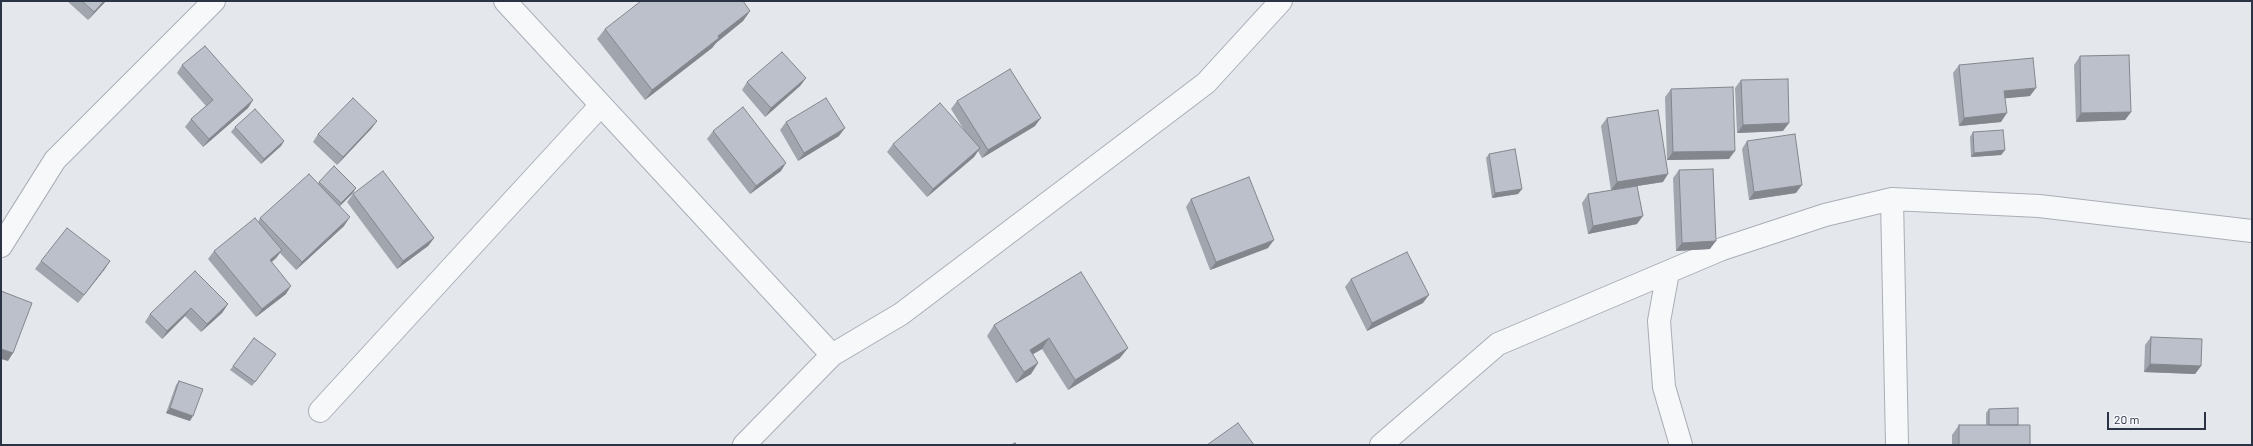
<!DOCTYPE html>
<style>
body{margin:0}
#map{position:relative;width:2253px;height:446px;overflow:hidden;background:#e4e7ec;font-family:Barlow,sans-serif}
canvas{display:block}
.frame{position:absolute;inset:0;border:2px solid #2b3445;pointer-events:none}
.scale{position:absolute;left:2107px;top:412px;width:99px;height:18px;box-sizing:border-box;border:2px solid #2b3445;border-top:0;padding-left:5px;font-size:12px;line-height:14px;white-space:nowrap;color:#2b3445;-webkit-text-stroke:3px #f4f6f9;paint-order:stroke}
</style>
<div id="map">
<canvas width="2253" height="446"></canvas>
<div class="frame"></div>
<div class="scale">20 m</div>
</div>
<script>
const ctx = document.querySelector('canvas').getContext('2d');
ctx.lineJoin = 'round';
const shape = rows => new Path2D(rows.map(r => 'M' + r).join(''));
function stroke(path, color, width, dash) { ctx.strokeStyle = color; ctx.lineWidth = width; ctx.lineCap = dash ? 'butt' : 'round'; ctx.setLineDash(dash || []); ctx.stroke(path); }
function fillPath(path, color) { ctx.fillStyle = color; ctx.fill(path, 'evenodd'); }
const minor = shape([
 [505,1,832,355],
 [1892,199,1897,445],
 [1,246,55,160,214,1],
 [1668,272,1659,321,1664,387,1681,445],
 [320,411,601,105],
 [744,445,832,355,901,314,1206,83,1281,1],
 [1381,445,1498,344,1722,249,1825,215,1892,199,2039,206,2252,231]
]);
stroke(minor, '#a9aeb7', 24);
stroke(minor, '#f7f8fa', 22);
fillPath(shape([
 [67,1,106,1,88,20],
 [750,11,743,21,716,43,712,48,645,100,597,39,605,29],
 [2080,56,2131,112,2125,120,2076,122,2074,65],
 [182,65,253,100,248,108,203,147,185,127,191,119,206,106,177,73],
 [1959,65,2030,96,2005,98,2001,122,1959,126,1953,73],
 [806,78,800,86,765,117,742,90,747,82],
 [1741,80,1783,131,1737,133,1735,88],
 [1671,89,1729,159,1667,160,1665,97],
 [957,101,1035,126,982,158,978,151,974,157,927,197,887,152,893,144,966,133,951,109],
 [1607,118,1663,182,1637,186,1637,224,1588,234,1582,203,1588,194,1632,187,1611,190,1601,126],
 [377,121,371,129,337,165,313,142,318,134],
 [786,122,839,136,798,161,780,130],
 [235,127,284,141,281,146,261,164,231,132],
 [713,131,781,171,750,194,707,139],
 [1973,132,2005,150,2001,155,1971,157,1970,137],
 [1747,141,1796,193,1749,200,1742,149],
 [1489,154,1522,189,1518,194,1492,198,1486,158],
 [1679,170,1710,249,1676,251,1673,178],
 [319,182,353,193,339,206,344,226,296,270,280,253,276,258,272,262,286,294,256,317,208,259,214,251,258,222,260,218,318,183],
 [353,194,434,238,428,246,397,269,347,202],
 [1191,199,1268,248,1210,270,1186,207],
 [41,261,110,261,78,303,35,269],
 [195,271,228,304,222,313,201,332,185,316,162,339,145,322,150,314],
 [1081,272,1120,358,1068,390,1042,349,1033,354,1038,363,1031,374,1016,383,987,336,994,325],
 [1351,279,1423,303,1367,331,1345,287],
 [2151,337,2201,366,2195,374,2144,372,2145,345],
 [254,338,276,354,252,386,230,370],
 [179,381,190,421,166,413,176,385],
 [1989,409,2018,425,2030,445,1952,445,1952,435,1959,425,1986,425,1986,413]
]), '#a1a5ae');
fillPath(shape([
 [104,1,106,1,88,20,94,12],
 [750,11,743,21,716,43,712,48,645,100,652,90,718,36],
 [806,78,800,86,765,117,771,108],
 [2036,88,2030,96,1999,99,2004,91],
 [253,100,248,108,203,147,209,139],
 [2131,112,2125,120,2076,122,2081,113],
 [2007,113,2001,122,1959,126,1964,118],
 [1041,118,1035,126,982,158,988,150],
 [377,121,371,129,337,165,343,157],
 [1789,123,1783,131,1737,133,1743,125],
 [845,128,839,136,798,161,804,153],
 [284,141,281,146,261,164,264,159],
 [980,148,974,157,927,197,933,189],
 [2005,150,2001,155,1971,157,1974,153],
 [1735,151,1729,159,1667,160,1673,152],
 [786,163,781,171,750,194,756,186],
 [1668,174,1663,182,1611,190,1617,182],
 [1802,185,1796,193,1749,200,1754,192],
 [356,188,353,193,338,208,341,203],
 [1522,189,1518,194,1492,198,1495,193],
 [1643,216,1637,224,1588,234,1593,226],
 [350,217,344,226,296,270,302,262],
 [434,238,428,246,397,269,403,261],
 [1274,240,1268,248,1210,270,1216,262],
 [1716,241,1710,249,1676,251,1682,243],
 [282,250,276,258,264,268,270,260],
 [110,261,105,269,78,303,84,295],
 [291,286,286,294,256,317,262,309],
 [1429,295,1423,303,1367,331,1372,323],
 [228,304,222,313,201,332,207,324],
 [191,308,185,316,162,339,167,331],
 [1049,338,1042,349,1023,360,1030,350],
 [1128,348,1120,358,1068,390,1075,380],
 [1,349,13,353,8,361,1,359],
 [1038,363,1031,374,1016,383,1024,372],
 [2150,364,2201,366,2195,374,2144,372],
 [170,408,193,416,190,421,166,413]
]), '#83868d');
const building = shape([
 [82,1,104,1,94,12,82,1],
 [641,1,743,1,750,11,718,36,719,38,652,90,605,29,641,1],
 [205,46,253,100,209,139,191,119,213,100,182,65,205,46],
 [782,52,806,78,771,108,747,82,782,52],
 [2129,55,2131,112,2081,113,2080,56,2129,55],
 [2033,58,2036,88,2004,91,2007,113,1964,118,1959,65,2033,58],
 [1010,69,1041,118,988,150,957,101,1010,69],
 [1788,79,1789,123,1743,125,1741,80,1788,79],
 [1733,87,1735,151,1673,152,1671,89,1733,87],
 [353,98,377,121,343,157,318,134,353,98],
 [826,98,845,128,804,153,786,122,826,98],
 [940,103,980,148,933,189,893,144,940,103],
 [743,107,786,163,756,186,713,131,743,107],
 [255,109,284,141,264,159,235,127,255,109],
 [1658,110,1668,174,1617,182,1607,118,1658,110],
 [2003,130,2005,150,1974,153,1973,132,2003,130],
 [1795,134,1802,185,1754,192,1747,141,1795,134],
 [1515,149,1522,189,1495,193,1489,154,1515,149],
 [334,166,356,188,341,203,319,182,334,166],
 [1713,169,1716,241,1682,243,1679,170,1713,169],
 [383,171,434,238,403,261,353,194,383,171],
 [309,174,350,217,302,262,260,218,309,174],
 [1249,177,1274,240,1216,262,1191,199,1249,177],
 [1637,186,1643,216,1593,226,1588,194,1637,186],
 [255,218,282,250,270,260,291,286,262,309,214,251,255,218],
 [67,228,110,261,84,295,41,261,67,228],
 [1407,252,1429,295,1372,323,1351,279,1407,252],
 [195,271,228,304,207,324,191,308,167,331,150,314,195,271],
 [1081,272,1128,348,1075,380,1049,338,1030,350,1038,363,1024,372,994,325,1081,272],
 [1,291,32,303,13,353,1,349,1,291],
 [2151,337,2202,339,2201,366,2150,364,2151,337],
 [254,338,276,354,255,382,233,366,254,338],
 [179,381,203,389,193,416,170,408,179,381],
 [2018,408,2018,425,1989,425,1989,409,2018,408],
 [1238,423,1254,445,1207,445,1238,423],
 [1959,425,2030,425,2030,445,1959,445,1959,425],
 [1015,443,1017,445,1011,445,1015,443]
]);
fillPath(building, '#bbc0ca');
stroke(building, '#83868d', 1);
</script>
